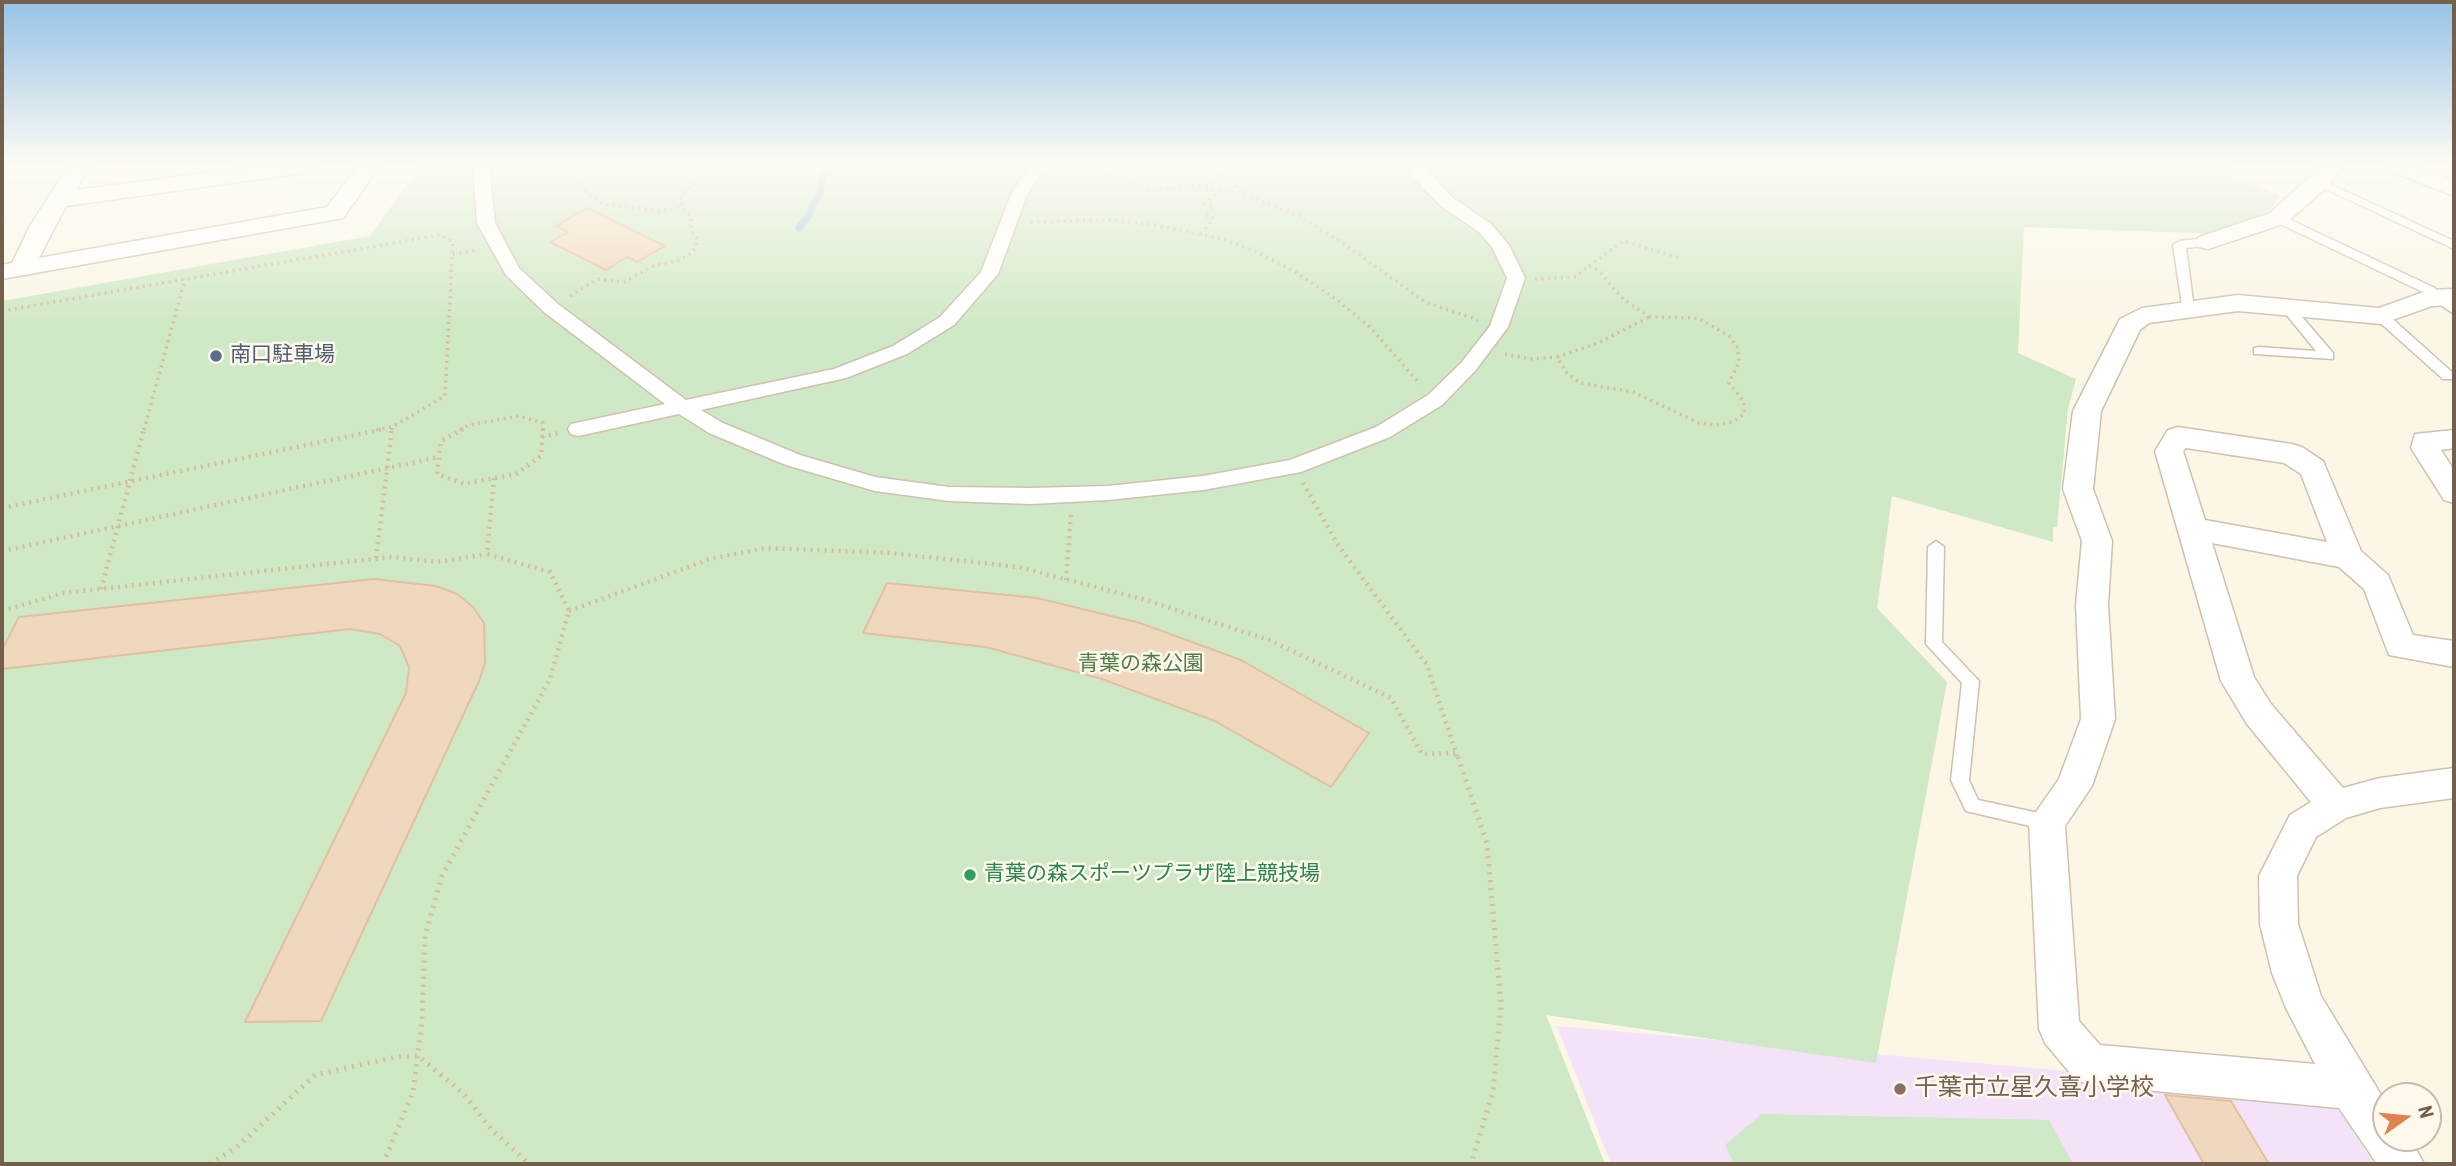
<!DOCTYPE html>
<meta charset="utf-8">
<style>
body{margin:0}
#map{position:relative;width:2456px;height:1166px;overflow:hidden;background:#fbf6e6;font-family:"Roboto Condensed",sans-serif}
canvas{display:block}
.frame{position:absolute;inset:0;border:4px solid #745f4c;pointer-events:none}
.north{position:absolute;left:2372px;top:1082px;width:70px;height:70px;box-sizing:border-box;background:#fef9ec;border:2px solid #c7bbac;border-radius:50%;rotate:75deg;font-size:19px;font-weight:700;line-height:28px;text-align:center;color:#745f4c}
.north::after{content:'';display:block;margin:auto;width:24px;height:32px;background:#e08250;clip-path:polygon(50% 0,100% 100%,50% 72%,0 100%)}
</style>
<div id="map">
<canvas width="2456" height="1166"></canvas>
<div class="frame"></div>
<div class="north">N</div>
</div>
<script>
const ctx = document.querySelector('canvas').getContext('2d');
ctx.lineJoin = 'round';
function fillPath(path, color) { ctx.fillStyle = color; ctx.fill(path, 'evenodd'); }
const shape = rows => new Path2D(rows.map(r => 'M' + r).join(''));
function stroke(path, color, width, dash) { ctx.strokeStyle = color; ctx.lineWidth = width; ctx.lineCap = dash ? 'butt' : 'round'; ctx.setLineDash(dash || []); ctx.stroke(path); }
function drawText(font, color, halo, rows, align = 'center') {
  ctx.font = font + ' "Roboto Condensed","Noto Sans JP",sans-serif'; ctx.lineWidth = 5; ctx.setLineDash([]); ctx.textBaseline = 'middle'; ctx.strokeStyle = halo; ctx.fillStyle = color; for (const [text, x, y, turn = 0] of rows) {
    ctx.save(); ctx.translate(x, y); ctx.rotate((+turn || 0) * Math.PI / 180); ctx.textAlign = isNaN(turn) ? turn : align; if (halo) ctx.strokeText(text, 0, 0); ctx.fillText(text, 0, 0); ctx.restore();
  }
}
fillPath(shape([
 [1557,1026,2100,1074,2335,1104,2374,1164,1611,1164]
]), '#f3e2f8');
fillPath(shape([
 [420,166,2232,166,2234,176,2280,195,2272,208,2219,234,2024,227,2018,353,2076,379,2068,409,2057,527,2053,527,2053,542,1892,496,1877,608,1947,682,1876,1063,1546,1015,1605,1164,2,1164,2,301,370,236],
 [1762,1114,2049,1120,2073,1164,1734,1164,1725,1145]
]), '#cfe8c5');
stroke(shape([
 [799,228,809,215,820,191,823,176,833,166]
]), '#a2c7d6', 7);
const building = shape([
 [587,208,665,246,637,262,627,257,606,270,550,242,568,232,556,226,587,208],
 [374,579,436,586,457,594,473,607,484,623,485,663,479,681,321,1021,245,1022,406,693,409,667,400,646,380,634,350,629,2,669,2,650,19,617,374,579],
 [887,583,1037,598,1140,623,1241,660,1369,733,1331,787,1215,721,1102,679,986,647,863,633,887,583],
 [2165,1095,2231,1101,2269,1164,2204,1164,2165,1095]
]);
fillPath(building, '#f0d8be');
stroke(building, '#e2c1a0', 2);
const service = shape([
 [2319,179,2454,241,2454,249,2315,184,2315,180,2319,179],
 [2278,214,2435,288,2437,291,2435,294,2427,294,2274,221,2274,215,2278,214],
 [2208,238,2214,242,2212,245,2186,248,2194,309,2193,312,2183,312,2173,245,2179,241,2208,238],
 [2440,294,2454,304,2454,314,2435,301,2434,298,2440,294],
 [2287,304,2292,305,2333,353,2333,359,2254,354,2254,348,2259,347,2316,351,2281,308,2287,304],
 [2381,312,2386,313,2453,373,2453,379,2443,379,2376,319,2375,316,2381,312],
 [1936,541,1944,547,1942,642,1979,681,1969,780,1978,800,2053,816,2056,822,2053,828,2047,830,1966,811,1951,780,1962,683,1926,644,1928,547,1936,541]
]);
const pedestrian = shape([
 [473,166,489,166,495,223,519,268,558,304,686,400,834,369,893,346,940,317,981,272,1011,195,1029,166,1045,166,1027,195,998,274,954,325,907,354,846,378,701,410,723,423,800,455,875,477,949,487,1031,488,1108,486,1203,476,1290,460,1376,427,1428,395,1461,363,1490,326,1507,278,1492,247,1479,232,1441,206,1412,177,1407,166,1423,166,1453,198,1491,224,1509,245,1525,278,1508,327,1475,371,1442,405,1390,437,1301,472,1203,490,1108,500,1031,504,949,501,875,491,786,465,709,433,679,414,578,436,571,434,568,429,571,424,665,404,544,312,506,275,477,223,473,166]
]);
const minor = shape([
 [68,166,90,166,76,190,257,166,315,166,312,171,304,173,66,206,39,258,327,207,358,166,380,166,343,218,2,279,2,265,12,263,30,226,68,166],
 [2321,166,2344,166,2327,187,2286,223,2208,249,2199,247,2196,242,2199,237,2270,213,2321,166],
 [2388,166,2418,166,2454,181,2454,196,2391,171,2388,166],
 [2454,289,2454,305,2432,306,2381,324,2238,311,2149,323,2140,330,2101,411,2093,489,2112,541,2108,605,2115,719,2092,786,2065,826,2079,1021,2100,1045,2315,1064,2286,1008,2272,973,2260,924,2259,876,2290,815,2311,802,2247,724,2221,681,2155,451,2168,430,2178,427,2292,444,2302,447,2323,461,2361,551,2388,575,2413,635,2454,641,2454,667,2389,655,2364,589,2339,567,2212,543,2254,677,2271,704,2343,788,2380,778,2454,768,2454,798,2380,808,2346,818,2316,837,2297,876,2298,924,2321,996,2386,1103,2386,1138,2410,1138,2424,1164,2377,1164,2339,1108,2090,1085,2075,1079,2045,1043,2039,1029,2029,822,2059,779,2081,719,2076,605,2082,541,2063,489,2073,411,2120,319,2142,308,2238,295,2379,308,2429,290,2454,289],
 [2186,448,2284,463,2301,474,2327,542,2205,520,2183,451,2186,448],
 [2454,430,2454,448,2441,450,2454,470,2454,503,2444,500,2411,448,2415,434,2454,430]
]);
stroke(service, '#cfc1af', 3);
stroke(pedestrian, '#cfc1af', 3);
stroke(minor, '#cfc1af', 3);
stroke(shape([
 [565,166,565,170,594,199,605,204,658,211,682,207],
 [1079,166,1153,190,1206,185,1223,174,1227,166],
 [1276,166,1240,171,1235,178,1240,193,1299,216,1344,244,1425,302,1478,320],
 [1280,166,1295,166],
 [1199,188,1239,193],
 [1031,222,1111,220,1155,225,1223,239,1255,251,1297,273,1337,300,1371,328,1420,384],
 [1201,234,1213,218,1204,216,1214,206,1205,204,1220,191],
 [453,254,477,250],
 [1589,266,1623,241,1680,258],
 [1535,279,1576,277,1589,266,1599,271,1621,297,1649,317],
 [570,296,598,279,624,282,653,266,680,260,693,252,698,240,691,231,691,218,682,207,681,196,700,177,698,166],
 [2,311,440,235,453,242,445,396,392,427,376,430],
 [1649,317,1698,318,1729,336,1738,348,1739,362,1729,383,1744,402,1744,414,1733,422,1716,425,1699,423,1633,392,1580,383,1566,372,1557,357,1598,343,1649,317],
 [1505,354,1530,359,1557,357],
 [144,430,185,279],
 [392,430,392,427],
 [460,430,469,425,519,416,543,423,543,430]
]), '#d5bca2', 3.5, [2, 4.5]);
stroke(shape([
 [463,429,441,441,437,474,464,484,516,474,541,456,543,429],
 [542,437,559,433],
 [494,478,487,554,550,572,569,611,550,679,506,759],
 [1303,483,1338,545,1427,665,1458,759],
 [2,508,384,429],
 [2,551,439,457],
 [376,558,392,429],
 [1066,580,1071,514],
 [101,589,144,429],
 [2,611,63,593,391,557,438,562,487,554],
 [569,611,710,559,765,548,891,553,1018,567,1142,599,1269,640,1391,698,1422,754,1456,753]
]), '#d5bca2', 4.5, [2, 5]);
stroke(shape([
 [1458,757,1487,844,1501,1005,1493,1091,1471,1164],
 [210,1164,237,1147,315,1075,396,1057,418,1056,464,1094,491,1129,529,1164],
 [383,1164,413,1092,422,1022,425,936,442,876,507,757]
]), '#d5bca2', 5, [2, 6]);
fillPath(service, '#fff');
fillPath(pedestrian, '#fff');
fillPath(minor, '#fff');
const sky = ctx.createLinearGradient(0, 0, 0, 329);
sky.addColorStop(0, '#96c3e6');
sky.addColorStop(0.5, '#fdfbf4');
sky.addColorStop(1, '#fdfbf400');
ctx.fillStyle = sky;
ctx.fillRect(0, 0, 2456, 329);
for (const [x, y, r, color] of [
 [216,356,7,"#5c6f8a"],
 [970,875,7,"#2e9e5b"],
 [1900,1089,7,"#8d6e63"]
]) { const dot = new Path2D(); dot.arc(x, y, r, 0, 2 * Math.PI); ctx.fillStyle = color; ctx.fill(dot); stroke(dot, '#fef9ec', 2.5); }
drawText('21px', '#4e5e75', '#fef9ec', [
 ["南口駐車場",230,356]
], 'left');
drawText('21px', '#517e47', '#fef9ec', [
 ["青葉の森公園",1141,665]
]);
drawText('21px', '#27864d', '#fef9ec', [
 ["青葉の森スポーツプラザ陸上競技場",984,875]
], 'left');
drawText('24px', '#785e54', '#fef9ec', [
 ["千葉市立星久喜小学校",1914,1089]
], 'left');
</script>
